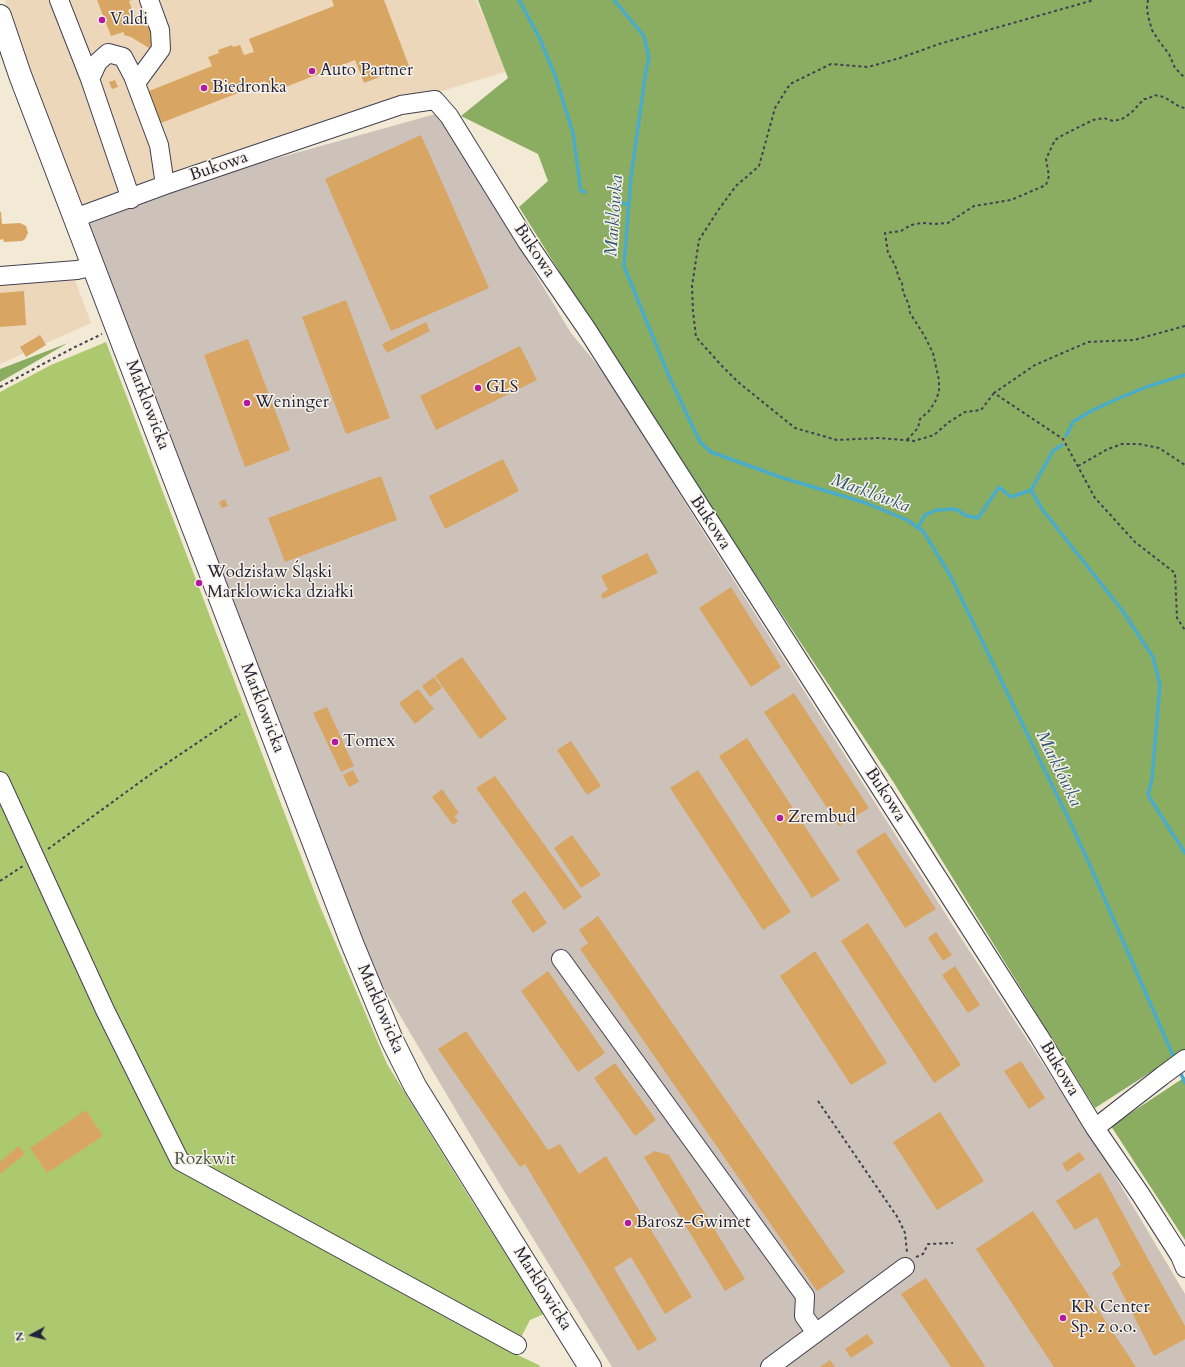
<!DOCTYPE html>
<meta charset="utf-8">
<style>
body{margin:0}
#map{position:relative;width:1185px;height:1367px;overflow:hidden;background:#f2ead5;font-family:Cardo,serif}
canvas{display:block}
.north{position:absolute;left:12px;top:1315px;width:40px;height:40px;-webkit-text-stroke:3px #f7f3e8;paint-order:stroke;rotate:263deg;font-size:11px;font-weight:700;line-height:16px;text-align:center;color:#22223b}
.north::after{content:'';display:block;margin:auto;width:14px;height:18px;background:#22223b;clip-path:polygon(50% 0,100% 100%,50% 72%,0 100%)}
</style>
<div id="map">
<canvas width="1185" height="1367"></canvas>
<div class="north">N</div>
</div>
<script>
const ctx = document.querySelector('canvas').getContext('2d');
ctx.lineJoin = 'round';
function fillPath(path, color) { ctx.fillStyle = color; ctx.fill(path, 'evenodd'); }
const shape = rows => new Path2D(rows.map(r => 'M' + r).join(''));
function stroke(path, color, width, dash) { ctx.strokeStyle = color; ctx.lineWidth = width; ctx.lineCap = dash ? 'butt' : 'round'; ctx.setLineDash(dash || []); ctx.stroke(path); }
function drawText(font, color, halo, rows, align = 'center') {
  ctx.font = font + ' Cardo,serif'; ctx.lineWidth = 3; ctx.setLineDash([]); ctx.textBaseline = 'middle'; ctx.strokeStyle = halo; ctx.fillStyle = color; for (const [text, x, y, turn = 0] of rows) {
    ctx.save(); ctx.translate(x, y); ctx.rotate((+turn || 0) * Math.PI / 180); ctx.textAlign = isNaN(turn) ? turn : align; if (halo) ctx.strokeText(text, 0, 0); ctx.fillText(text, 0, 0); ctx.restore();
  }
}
fillPath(shape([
 [5,0,476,0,508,71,323,127,81,206,29,74],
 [75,280,91,323,0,364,0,285]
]), '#edd7bb');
fillPath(shape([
 [439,113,571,333,609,379,697,522,952,924,1108,1164,1185,1294,1185,1367,612,1367,496,1178,366,958,83,226,224,173]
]), '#ccc2b9');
fillPath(shape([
 [106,342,319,904,387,1064,468,1195,544,1314,530,1320,513,1353,539,1365,540,1367,0,1367,0,392,51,365]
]), '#adc970');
fillPath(shape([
 [478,0,1185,0,1185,1049,1168,1061,1095,1108,894,783,763,586,601,338,519,207,548,181,538,154,461,116,508,78],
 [68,343,0,382,0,369],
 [1185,1077,1185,1240,1111,1126]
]), '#8aad62');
stroke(shape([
 [519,0,539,37,555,75,573,133,581,191,585,192],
 [614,0,644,36,649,58,646,71,631,177,624,266,668,374,700,442,711,452,780,477,866,503,907,520,923,531,950,575,1072,826,1093,872,1175,1060],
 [615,201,629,205],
 [1066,436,1073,422,1091,411,1117,399,1149,386,1185,375],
 [1031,490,1042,509,1122,610,1153,657,1160,685,1152,779,1148,795,1185,853],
 [918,528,925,515,937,510,955,509,967,516,978,518,999,487,1011,497,1031,490,1053,451,1062,445],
 [1179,1069,1185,1083]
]), '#4aacc9', 3.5);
fillPath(shape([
 [97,0,132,0,129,1,134,15,158,36,149,48,131,37,124,35,124,33,123,32,111,36],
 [332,0,384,0,409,66,364,83,355,60,270,93,265,81,255,84,256,86,161,123,149,91,212,66,208,57,219,53,218,50,232,45,233,47,240,45,244,55,254,52,249,39,334,6],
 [115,80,118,87,112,89,109,82],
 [421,135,489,288,391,331,325,179],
 [0,212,1,212,2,224,20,223,26,226,28,233,25,239,22,241,4,242,3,239,0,240],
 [24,291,26,325,0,327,0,293],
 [346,300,390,418,346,434,302,317],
 [426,322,430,331,387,353,382,344],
 [40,335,46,345,26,357,20,347],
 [248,339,290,450,245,467,204,355],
 [520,346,537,380,436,430,420,396],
 [503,459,519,491,445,529,429,496],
 [381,476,397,520,285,562,268,518],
 [225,499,228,506,222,508,219,502],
 [647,553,658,573,603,599,601,594,608,590,601,576],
 [731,587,781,667,751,687,699,608],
 [462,657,507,719,480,739,435,676],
 [434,677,442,688,430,697,422,686],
 [418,689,434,709,415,724,399,703],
 [794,693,869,808,839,826,764,712],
 [327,707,354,766,341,772,313,713],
 [747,738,840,880,812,898,719,756],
 [571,741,601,786,587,795,557,750],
 [353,770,359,782,349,787,343,775],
 [698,770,791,912,763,930,670,788],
 [495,776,582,897,564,910,476,788],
 [442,789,459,813,454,816,458,821,453,825,432,797],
 [885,832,936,909,905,928,856,851],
 [572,835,601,875,581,888,554,848],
 [525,891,547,923,533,933,511,901],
 [598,916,845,1272,817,1291,580,949,588,943,579,930],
 [868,923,961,1065,934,1083,841,941],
 [936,932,952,955,943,961,928,938],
 [815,951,887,1063,851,1085,780,976],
 [955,966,980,1005,968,1013,942,975],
 [548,971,605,1053,578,1072,521,991],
 [466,1031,548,1150,560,1144,579,1174,606,1156,692,1297,665,1314,631,1257,614,1268,657,1340,638,1351,525,1164,520,1167,438,1049],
 [1021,1061,1045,1098,1029,1109,1004,1071],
 [615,1063,656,1120,635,1136,594,1078],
 [86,1110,103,1136,47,1173,30,1148],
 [940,1112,984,1181,937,1210,893,1142],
 [19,1146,25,1154,0,1174,0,1162],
 [655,1151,669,1155,745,1279,725,1291,644,1157],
 [1079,1152,1085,1159,1067,1172,1062,1164],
 [1100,1172,1185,1326,1185,1339,1154,1356,1112,1273,1121,1265,1097,1217,1075,1230,1056,1201],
 [1033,1211,1047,1232,1136,1367,1054,1367,976,1249],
 [926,1278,983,1363,985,1367,951,1367,901,1294],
 [867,1334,874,1343,851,1358,845,1349],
 [830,1360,835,1367,820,1367]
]), '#d8a662');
const minor = shape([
 [59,0,90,79],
 [136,83,161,49,160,30,149,0],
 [131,199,90,79,98,62,108,53,123,57,133,76,159,145,165,185],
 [75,218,165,185,401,105,435,100,449,116,527,242,586,328,1039,1036,1095,1128,1141,1195,1180,1256,1185,1268],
 [0,276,77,270,94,266],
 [0,781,105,1010,180,1161,517,1345],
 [561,959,805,1296,804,1316,816,1333],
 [1095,1128,1162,1076,1185,1059],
 [770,1367,905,1267]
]);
const major = shape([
 [0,16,20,75,352,943,392,1040,415,1086,590,1367]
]);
stroke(minor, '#414052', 20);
stroke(major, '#414052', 24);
stroke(shape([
 [1148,0,1147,6,1148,16,1152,30,1159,41,1169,54,1175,68,1185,78],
 [1185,326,1134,340,1088,342,1035,365,994,393,1063,439,1095,498,1135,542,1175,573,1177,618,1185,630],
 [0,387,73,348,102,334],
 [994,393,981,410,965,412,949,422,934,435,914,441,878,438,837,440,795,428,738,382,721,365,696,337,693,311,692,286,699,240,719,209,736,186,759,166,775,108,790,84,831,64,868,67,900,58,939,44,1094,0],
 [907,440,918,428,920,419,929,411,935,402,939,392,939,380,933,353,924,335,910,313,909,305,903,292,902,283,899,278,895,265,888,253,885,233,901,231,911,225,922,223,935,224,948,223,974,206,1011,200,1046,185,1049,176,1046,159,1055,140,1063,135,1093,120,1104,118,1113,121,1122,119,1131,113,1144,99,1148,99,1154,95,1164,97,1180,107,1185,108],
 [1078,466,1108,449,1122,444,1139,444,1159,448,1185,465],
 [48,849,151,774,240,714],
 [0,881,23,866],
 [818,1101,898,1218,905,1233,907,1252],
 [916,1257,923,1254,928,1244,953,1243]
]), '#414052', 2, [3, 3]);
stroke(minor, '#fff', 18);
stroke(major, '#fff', 22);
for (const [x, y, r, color] of [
 [102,20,4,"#b5179e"],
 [312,71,4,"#b5179e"],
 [204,88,4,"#b5179e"],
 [478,388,4,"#b5179e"],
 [247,403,4,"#b5179e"],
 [199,583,4,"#b5179e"],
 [335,742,4,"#b5179e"],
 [780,818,4,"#b5179e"],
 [628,1223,4,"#b5179e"],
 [1063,1318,4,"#b5179e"]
]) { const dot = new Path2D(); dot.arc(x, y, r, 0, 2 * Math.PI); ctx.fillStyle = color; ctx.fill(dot); stroke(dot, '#f7f3e8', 1.5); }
drawText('17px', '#22223b', '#f7f3e8', [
 ["Valdi",110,20],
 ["Auto Partner",320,71],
 ["Biedronka",212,88],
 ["GLS",486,388],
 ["Weninger",255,403],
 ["Wodzisław Śląski",207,573],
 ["Marklowicka działki",207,593],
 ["Tomex",343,742],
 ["Zrembud",788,818],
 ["Barosz-Gwimet",636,1223],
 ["KR Center",1071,1308],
 ["Sp. z o.o.",1071,1328]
], 'left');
drawText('17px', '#22223b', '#f7f3e8', [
 ["Bukowa",219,167,-19],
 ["Bukowa",534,251,56],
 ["Marklowicka",147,405,69],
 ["Bukowa",710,523,57],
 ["Marklowicka",262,708,69],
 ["Bukowa",885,795,57],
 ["Marklowicka",380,1009,67],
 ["Bukowa",1059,1069,59],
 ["Marklowicka",542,1289,58]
]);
drawText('17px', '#4c544b', '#f7f3e8', [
 ["Rozkwit",205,1160]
]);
drawText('italic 18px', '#325974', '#f7f3e8', [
 ["Marklówka",615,216,-86],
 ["Marklówka",870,494,20],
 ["Marklówka",1058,769,64]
]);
</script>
